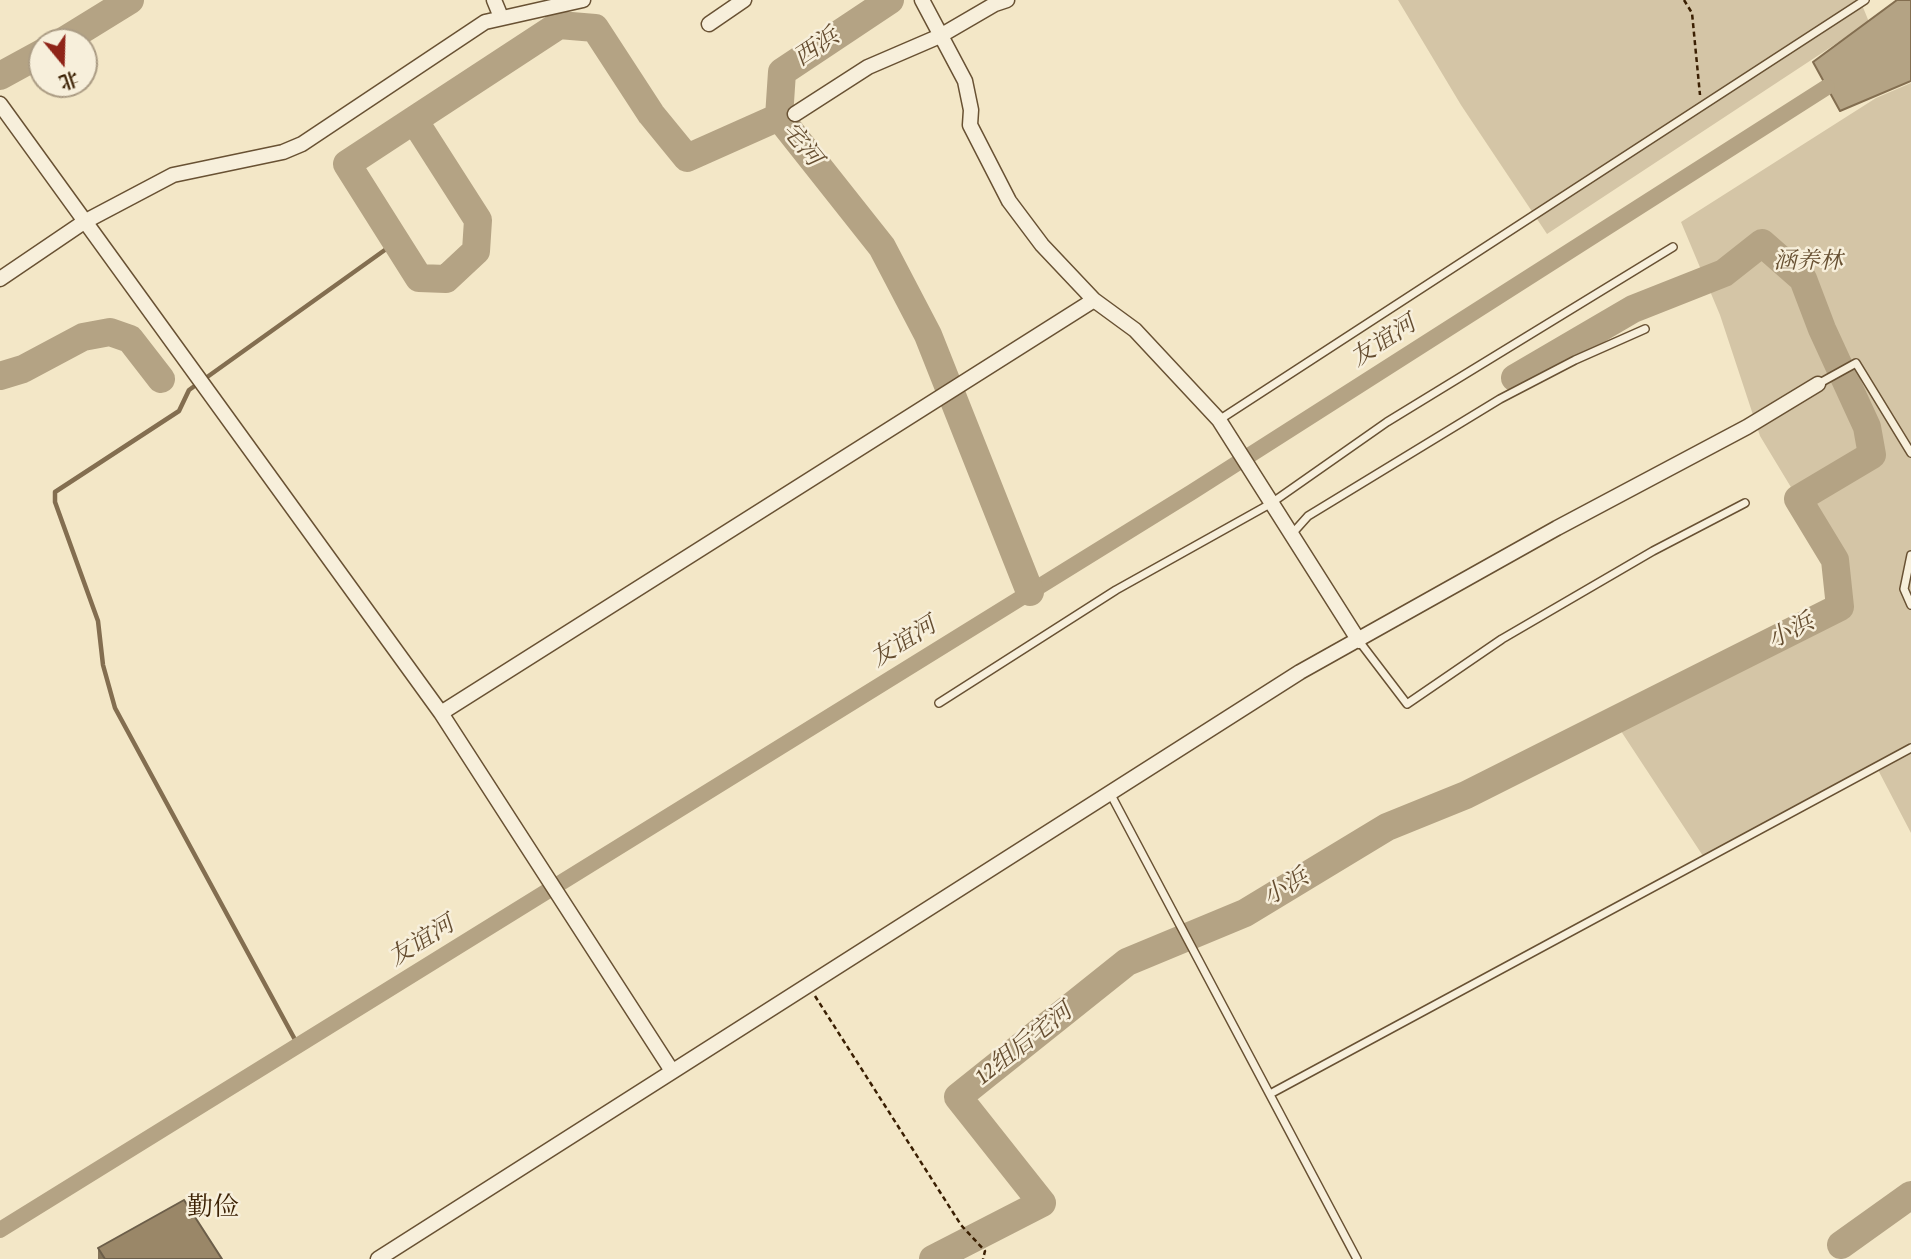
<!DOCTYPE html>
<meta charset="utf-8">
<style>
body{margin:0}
#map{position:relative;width:1911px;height:1259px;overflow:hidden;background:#f3e7c7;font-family:"Gentium Book Plus","Noto Serif SC",serif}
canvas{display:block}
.north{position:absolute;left:28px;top:28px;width:70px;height:70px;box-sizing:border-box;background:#f7efdb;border:2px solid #ab9c84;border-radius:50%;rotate:161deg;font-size:19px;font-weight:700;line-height:28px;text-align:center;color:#3a1f02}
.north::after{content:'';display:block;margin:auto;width:24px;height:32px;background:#8f2418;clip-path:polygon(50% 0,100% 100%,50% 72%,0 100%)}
</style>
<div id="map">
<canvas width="1911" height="1259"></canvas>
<div class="north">北</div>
</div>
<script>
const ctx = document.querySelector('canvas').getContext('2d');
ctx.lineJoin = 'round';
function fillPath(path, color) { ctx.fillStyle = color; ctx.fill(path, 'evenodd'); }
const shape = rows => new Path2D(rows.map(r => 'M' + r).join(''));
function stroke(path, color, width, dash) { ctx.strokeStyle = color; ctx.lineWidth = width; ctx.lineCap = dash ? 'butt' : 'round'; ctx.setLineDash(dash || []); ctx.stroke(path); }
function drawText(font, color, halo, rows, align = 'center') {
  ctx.font = font + ' "Gentium Book Plus","Noto Serif SC",serif'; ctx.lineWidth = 5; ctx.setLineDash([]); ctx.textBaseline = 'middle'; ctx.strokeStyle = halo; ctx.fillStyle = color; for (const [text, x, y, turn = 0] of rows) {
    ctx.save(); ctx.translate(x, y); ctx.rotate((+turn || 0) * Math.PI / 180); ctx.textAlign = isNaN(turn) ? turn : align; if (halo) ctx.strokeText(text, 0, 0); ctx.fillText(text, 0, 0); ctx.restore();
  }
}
fillPath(shape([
 [1398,0,1860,0,1869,22,1547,234,1461,105],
 [1911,83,1911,833,1876,766,1705,859,1615,722,1840,607,1835,560,1760,436,1720,315,1681,222,1876,98]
]), '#d4c5a6');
const water = shape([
 [1897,0,1911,0,1911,81,1840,111,1813,62,1897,0]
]);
fillPath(water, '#b4a384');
stroke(water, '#836e50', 2);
stroke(shape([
 [299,1047,115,708,103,665,98,621,55,502,55,492,179,411,189,390,396,242]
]), '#836e50', 4.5);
stroke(shape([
 [0,1230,1192,492,1827,87]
]), '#b4a384', 16);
stroke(shape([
 [62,42,130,0],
 [0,76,42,53],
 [779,117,782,72,890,0],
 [414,120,478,220,476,251,446,279,419,278,347,164,414,120,559,25,595,28,651,114,687,158,779,117,882,247,928,335,1030,592],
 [0,376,23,369,83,337,110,332,130,339,161,379],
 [1841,1245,1911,1195],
 [933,1259,1042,1203,958,1097,1127,962,1245,913,1387,827,1466,795,1840,607,1835,560,1798,499,1872,455,1867,427,1822,329,1803,279,1762,243,1724,273,1633,309,1515,378]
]), '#b4a384', 28);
const service = shape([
 [1818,384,1856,363,1911,453],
 [1219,420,1865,0],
 [1291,535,1308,516,1500,399,1575,360,1645,329],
 [1911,555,1904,589,1911,605],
 [1359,641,1407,704,1502,639,1653,551,1745,503],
 [939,703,1116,590,1270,504,1387,422,1673,247],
 [1110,793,1357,1259],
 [1270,1094,1911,748]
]);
const minor = shape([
 [494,0,501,17],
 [922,0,965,81,971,110,970,125,1009,201,1042,245,1094,300,1135,330,1219,420,1359,641],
 [709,24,744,0],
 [0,104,441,713,672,1071],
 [795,114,868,67,940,36,995,4,1007,0],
 [0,279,84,222,173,175,283,152,302,144,485,22,583,0],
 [441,713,1094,300],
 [378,1259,1300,672,1557,528,1747,427,1818,384]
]);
stroke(service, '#685133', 10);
stroke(minor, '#685133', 17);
stroke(shape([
 [1684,0,1692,13,1700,95],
 [815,996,961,1225,985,1251,983,1259]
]), '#3a1f02', 2.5, [5, 3.5]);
stroke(service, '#f7efdb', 7);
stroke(minor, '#f7efdb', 14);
fillPath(shape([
 [98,1248,222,1259,98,1259]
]), '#847459');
const building = shape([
 [184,1200,222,1259,105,1259,98,1248,184,1200]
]);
fillPath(building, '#9a8768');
stroke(building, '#6c5e49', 2);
drawText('italic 23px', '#685133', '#f7efdb', [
 ["涵养林",1808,262]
]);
drawText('italic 24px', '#654d30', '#f7efdb', [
 ["西浜",817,48,-34],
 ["宅河",801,145,51],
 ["友谊河",1384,342,-33],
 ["小浜",1791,632,-27],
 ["友谊河",904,643,-32],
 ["小浜",1286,888,-31],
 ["友谊河",422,942,-32],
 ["12组后宅河",1024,1045,-38]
]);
drawText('26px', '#3a1f02', '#f7efdb', [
 ["勤俭",213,1208]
]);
</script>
